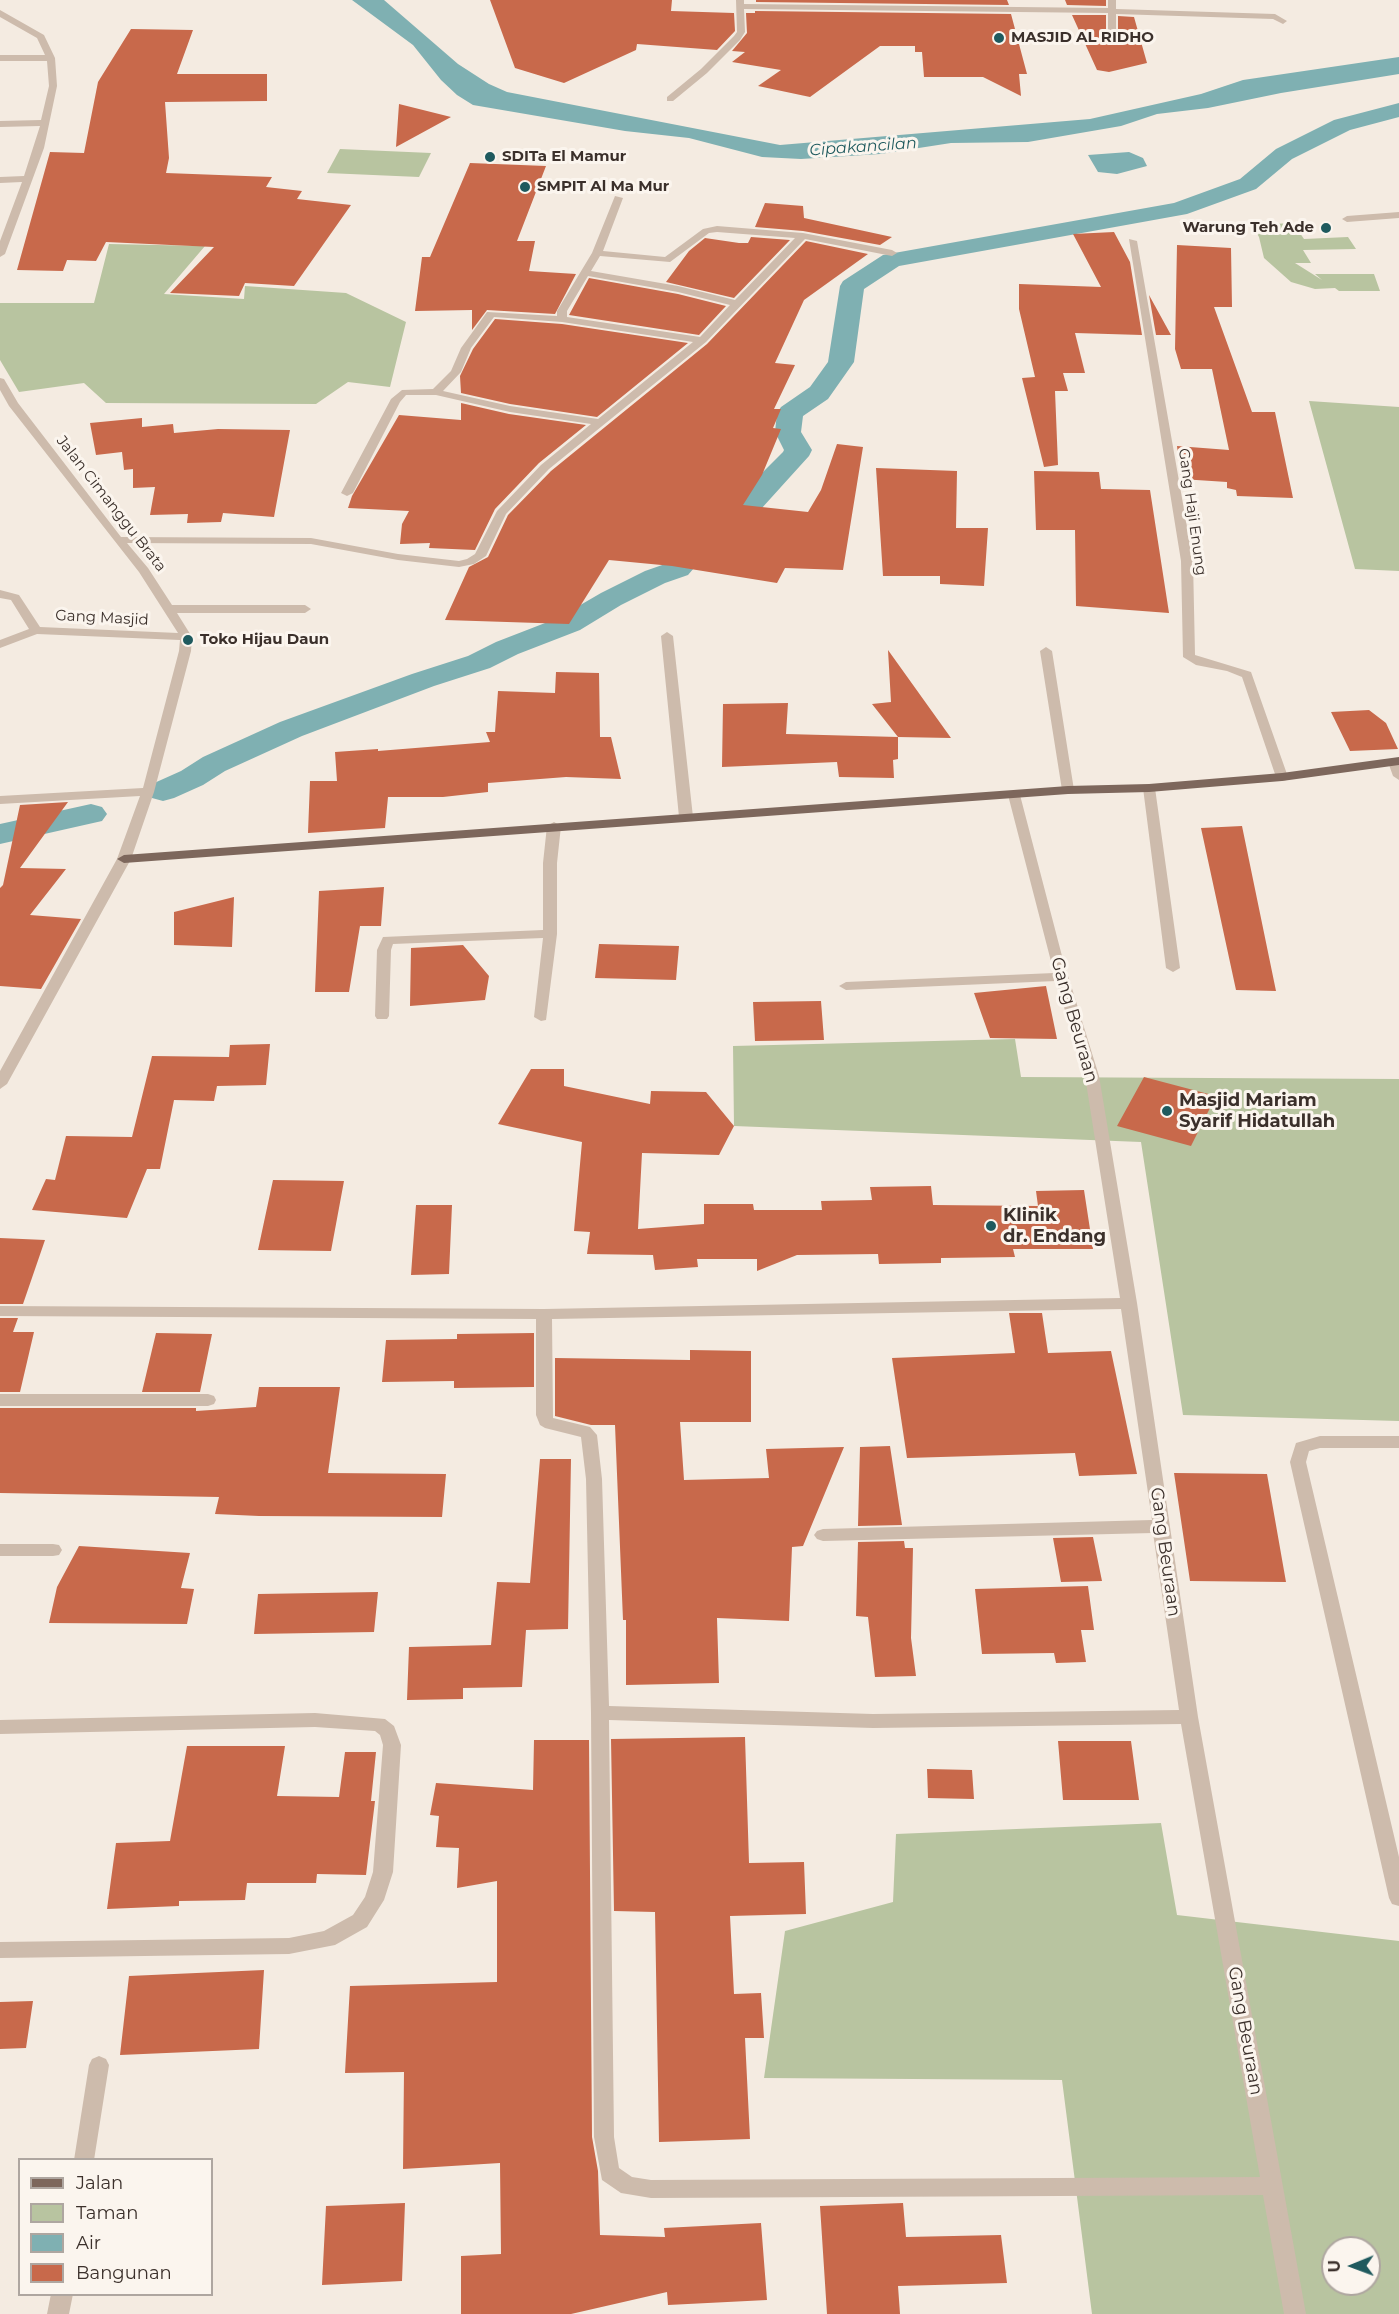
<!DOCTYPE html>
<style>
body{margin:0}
#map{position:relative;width:1399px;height:2314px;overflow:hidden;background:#f4ebe1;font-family:Montserrat,sans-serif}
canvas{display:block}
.legend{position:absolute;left:18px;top:2158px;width:195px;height:138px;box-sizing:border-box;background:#fbf5ee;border:2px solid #aea6a0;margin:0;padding:8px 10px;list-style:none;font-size:18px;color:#3b302b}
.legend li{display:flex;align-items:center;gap:12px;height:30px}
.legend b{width:30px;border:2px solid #aea6a0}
.north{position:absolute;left:1321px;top:2236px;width:60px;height:60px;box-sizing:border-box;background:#fbf5ee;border:2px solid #aea6a0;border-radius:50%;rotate:269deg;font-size:16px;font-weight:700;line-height:24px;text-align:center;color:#3b302b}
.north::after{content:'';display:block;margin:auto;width:21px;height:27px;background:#1f5a5e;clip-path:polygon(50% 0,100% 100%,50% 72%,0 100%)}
</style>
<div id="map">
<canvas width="1399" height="2314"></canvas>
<ul class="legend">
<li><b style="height:8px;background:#7d675c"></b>Jalan</li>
<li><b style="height:16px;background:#b8c4a0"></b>Taman</li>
<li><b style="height:16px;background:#7fb0b2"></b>Air</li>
<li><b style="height:16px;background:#c8694b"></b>Bangunan</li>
</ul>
<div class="north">U</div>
</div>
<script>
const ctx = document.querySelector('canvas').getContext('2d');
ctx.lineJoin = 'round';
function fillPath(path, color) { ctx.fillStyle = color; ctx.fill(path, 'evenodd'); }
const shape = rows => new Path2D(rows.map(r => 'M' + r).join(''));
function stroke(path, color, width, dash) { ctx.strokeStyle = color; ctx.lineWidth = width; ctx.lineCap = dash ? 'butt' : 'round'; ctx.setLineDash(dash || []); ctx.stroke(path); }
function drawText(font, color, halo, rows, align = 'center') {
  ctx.font = font + ' Montserrat,sans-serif'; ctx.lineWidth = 6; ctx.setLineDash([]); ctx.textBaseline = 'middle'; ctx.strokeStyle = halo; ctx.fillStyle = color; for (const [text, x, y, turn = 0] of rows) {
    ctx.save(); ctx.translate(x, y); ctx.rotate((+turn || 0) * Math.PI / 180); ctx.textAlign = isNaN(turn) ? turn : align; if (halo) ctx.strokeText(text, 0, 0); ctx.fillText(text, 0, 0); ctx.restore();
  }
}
fillPath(shape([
 [340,149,431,153,419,177,327,173],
 [1293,223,1304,239,1348,237,1356,249,1303,250,1311,263,1295,263,1322,280,1315,274,1374,274,1380,291,1339,291,1335,288,1315,289,1291,282,1264,258,1259,237,1252,225],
 [109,244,205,246,164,294,244,299,245,286,346,293,406,322,390,387,348,382,316,404,106,403,84,383,19,392,0,360,0,303,94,303],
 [1309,401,1399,407,1399,571,1355,569],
 [1015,1039,1021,1077,1399,1079,1399,1421,1183,1415,1141,1142,734,1126,733,1046],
 [1161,1823,1177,1915,1399,1941,1399,2314,1092,2314,1062,2080,764,2078,785,1931,893,1902,896,1834],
 [1333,2248,1369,2248,1369,2284,1333,2284]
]), '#b8c4a0');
fillPath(shape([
 [352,0,384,0,458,64,489,84,507,92,780,145,1090,119,1201,94,1243,80,1399,57,1399,74,1281,93,1208,108,1157,114,1121,126,1028,142,951,143,880,154,801,159,762,157,689,138,625,131,473,105,457,95,441,80,413,45],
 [1129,152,1143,158,1147,166,1117,174,1098,172,1088,155]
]), '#7fb0b2');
fillPath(shape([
 [1399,103,1399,117,1350,130,1292,159,1256,189,1187,214,899,266,864,289,854,362,828,399,803,416,801,432,812,450,809,456,723,551,707,564,694,568,688,575,665,583,621,605,580,630,518,654,490,668,434,686,302,736,225,771,203,785,174,798,163,801,152,798,147,791,152,784,181,771,203,757,280,722,412,674,468,656,496,642,558,618,601,593,645,571,668,563,674,556,687,552,703,539,747,488,783,452,784,450,775,432,777,413,781,407,810,387,828,362,840,286,843,281,883,255,1174,203,1240,179,1276,149,1334,120,1399,103],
 [91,804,102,807,107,814,102,821,0,844,0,824,91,804]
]), '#7fb0b2');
fillPath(shape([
 [490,0,672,0,671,11,734,13,735,31,717,50,637,44,636,50,564,83,515,68],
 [756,0,1007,0,1009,5,756,2],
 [1065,0,1106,0,1106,6,1067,5],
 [755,11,1011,14,1027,74,1019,74,1021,96,983,77,924,77,922,52,915,52,915,46,880,46,810,97,758,86,781,70,732,62,745,52,732,51,747,33,746,13,755,13],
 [1072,15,1106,15,1106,38,1112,43,1118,38,1118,16,1134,17,1147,63,1109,72,1097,70],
 [131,29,193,30,177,74,267,74,267,101,165,102,169,158,166,173,272,177,266,187,302,191,297,199,351,205,294,286,245,283,239,296,170,293,214,247,106,242,96,261,67,260,63,271,17,270,50,152,84,153,98,82],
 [399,104,451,117,396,147],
 [470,163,546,166,517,241,535,241,529,271,576,274,555,314,487,310,472,330,472,310,415,311,422,257,430,257],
 [765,203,803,206,804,218,892,237,880,245,803,231,755,227],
 [1114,232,1130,262,1142,335,1075,333,1085,373,1063,373,1068,391,1055,391,1058,465,1044,467,1022,378,1035,377,1019,309,1019,284,1101,287,1073,234],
 [751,237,790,240,734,298,666,282,689,251,705,238,739,243,748,243],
 [806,241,868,254,804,300,775,363,795,365,774,409,781,409,773,428,781,429,762,475,743,505,808,512,821,490,837,444,863,447,843,570,785,568,777,583,672,566,609,560,569,624,445,620,469,567,488,557,508,515,551,471,707,344],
 [1177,245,1231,248,1232,307,1214,307,1252,412,1275,412,1293,498,1237,496,1236,490,1227,488,1227,482,1181,479,1177,446,1229,450,1212,369,1181,369,1175,349],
 [589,278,678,294,726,306,699,335,569,315],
 [1149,295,1171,335,1156,335],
 [495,319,562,324,688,343,597,417,510,404,461,393,460,376,473,349],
 [461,403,509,414,586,425,539,463,495,509,475,550,429,548,430,543,400,544,402,524,409,511,348,508,352,496,399,415,461,420],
 [142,418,142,427,173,424,174,433,218,429,290,430,274,517,223,513,221,522,187,523,188,514,150,515,155,487,133,488,133,469,124,470,122,452,96,455,90,423],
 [876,468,957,471,956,528,988,528,984,586,940,584,940,576,883,576],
 [1034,471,1099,472,1101,489,1150,490,1169,613,1076,606,1075,530,1036,530],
 [888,650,951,738,898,737,872,704,891,702],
 [556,672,599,673,600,737,611,737,621,779,566,777,488,783,488,792,443,797,388,797,385,828,308,833,310,781,337,781,335,752,378,749,378,751,490,742,486,732,495,732,498,691,555,693],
 [788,703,786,734,898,737,898,759,893,760,894,778,839,777,837,762,722,767,723,704],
 [1369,710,1386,723,1398,749,1350,751,1331,712],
 [68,802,20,868,66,869,30,915,81,919,41,989,0,986,0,888,3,885,20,805],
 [1242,826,1276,991,1236,990,1201,828],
 [384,887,381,926,360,926,349,992,315,992,319,891],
 [234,897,232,947,174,945,174,912],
 [599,944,679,946,676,980,595,978],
 [463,945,489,976,485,1000,410,1006,411,948],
 [1046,986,1057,1039,990,1038,974,993],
 [821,1001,824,1040,755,1041,753,1002],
 [270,1044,266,1085,217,1086,214,1101,174,1100,160,1169,147,1169,127,1218,32,1210,46,1179,55,1180,66,1136,132,1137,152,1056,229,1057,230,1045],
 [531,1069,564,1069,564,1086,650,1104,651,1091,706,1092,734,1126,719,1155,642,1153,638,1229,704,1224,704,1204,753,1204,754,1210,822,1210,821,1201,872,1200,870,1187,931,1186,933,1205,1038,1206,1036,1191,1084,1190,1093,1249,1013,1249,1015,1257,941,1258,941,1263,879,1264,878,1254,797,1255,757,1271,757,1259,697,1259,698,1267,655,1270,653,1255,587,1254,590,1232,574,1231,582,1142,498,1124],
 [1144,1077,1216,1096,1191,1146,1117,1126],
 [273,1180,344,1181,331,1251,258,1250],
 [416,1205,452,1205,449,1274,411,1275],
 [0,1238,45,1240,23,1304,0,1304],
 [1009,1313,1042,1313,1048,1353,1111,1351,1137,1474,1079,1476,1075,1453,907,1458,892,1358,1015,1353],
 [0,1318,18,1318,13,1332,34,1332,20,1392,0,1392],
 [156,1333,212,1334,200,1392,142,1392],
 [534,1333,534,1387,454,1388,454,1381,382,1382,386,1340,457,1339,457,1334],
 [690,1350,751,1351,751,1422,680,1422,684,1480,769,1478,766,1449,844,1447,803,1546,792,1547,789,1621,717,1618,719,1683,626,1685,626,1620,623,1620,615,1425,591,1425,555,1416,555,1358,690,1360],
 [259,1387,340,1387,328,1473,446,1474,442,1517,259,1516,215,1514,219,1497,0,1493,0,1408,196,1408,196,1411,256,1407],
 [890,1446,902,1525,858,1526,860,1447],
 [540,1459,571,1459,568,1629,526,1630,522,1687,463,1688,463,1699,407,1700,409,1647,491,1645,497,1582,530,1583],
 [1174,1473,1267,1474,1286,1582,1190,1581],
 [1093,1537,1102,1581,1061,1582,1053,1538],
 [904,1541,905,1548,913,1548,911,1638,916,1676,875,1677,868,1617,856,1616,858,1542],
 [79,1546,190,1553,181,1588,194,1589,187,1624,49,1623,57,1587],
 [1088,1586,1094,1630,1081,1630,1086,1662,1056,1663,1054,1653,982,1654,975,1589],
 [378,1592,374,1632,254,1634,258,1594],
 [745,1737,749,1863,804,1862,806,1914,730,1916,734,1994,761,1993,764,2038,745,2038,750,2139,659,2142,655,1912,614,1911,611,1739],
 [534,1740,589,1740,592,2137,598,2171,600,2235,665,2237,664,2228,761,2223,767,2300,668,2305,667,2292,571,2314,461,2314,461,2256,501,2254,500,2163,403,2169,404,2072,345,2073,350,1986,497,1982,497,1881,457,1888,459,1848,436,1847,439,1816,430,1815,436,1783,533,1790],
 [1058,1741,1131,1741,1139,1800,1063,1800],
 [187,1746,285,1746,277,1796,339,1797,345,1752,376,1752,371,1801,375,1801,366,1875,317,1874,316,1883,247,1883,245,1900,179,1901,179,1906,107,1909,116,1843,170,1841],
 [927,1769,972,1770,974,1799,928,1798],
 [264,1970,259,2049,120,2055,129,1976],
 [33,2001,26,2048,0,2049,0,2002],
 [405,2203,402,2281,322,2285,326,2206],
 [903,2203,906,2237,1001,2235,1007,2283,898,2286,900,2314,827,2314,820,2206]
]), '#c8694b');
fillPath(shape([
 [736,0,744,0,744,4,1108,8,1108,0,1116,0,1116,9,1275,14,1287,21,1283,24,1273,19,1116,14,1116,38,1112,41,1108,38,1108,13,744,9,745,32,740,40,707,73,673,101,667,101,667,97,701,69,734,36,737,32,736,0],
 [0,10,44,35,55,58,57,86,44,148,5,254,0,257,0,241,22,182,0,183,0,177,24,176,40,126,0,127,0,121,41,120,49,86,47,61,0,61,0,55,45,55,37,38,0,17,0,10],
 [615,196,623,198,603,251,665,257,703,229,717,226,803,233,892,250,897,253,892,256,805,239,706,342,549,469,506,514,486,556,474,564,459,567,398,560,311,544,127,543,148,568,172,605,305,605,311,609,305,613,177,613,192,637,191,651,154,792,131,859,7,1084,0,1089,0,1071,117,859,140,796,0,804,0,796,143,788,179,651,180,640,37,634,0,648,0,640,29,629,11,600,0,598,0,590,19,595,40,627,178,633,139,572,9,406,0,390,0,378,4,379,18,403,121,537,311,538,398,554,459,561,467,559,475,554,497,511,541,465,591,424,510,412,436,395,406,395,400,402,353,493,347,496,341,493,391,399,402,390,433,389,451,371,461,348,487,312,557,316,557,311,592,253,615,196],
 [717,232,795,238,735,300,678,286,591,271,600,256,670,262,709,233,717,232],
 [588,276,678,292,730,305,700,337,567,317,567,311,588,276],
 [494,317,562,322,693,342,598,419,510,406,443,391,461,372,471,348,494,317],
 [1399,212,1399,218,1347,222,1342,219,1347,216,1399,212],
 [1129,239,1137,241,1193,561,1195,655,1251,672,1288,777,1287,780,1282,781,1276,777,1242,677,1227,671,1196,665,1183,657,1181,561,1129,239],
 [667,632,673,636,693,817,686,821,679,817,661,636,667,632],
 [1046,647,1052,651,1074,790,1068,794,1062,790,1040,651,1046,647],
 [1394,758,1399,760,1399,780,1393,776,1388,762,1394,758],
 [1149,784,1155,788,1180,968,1173,972,1166,968,1143,788,1149,784],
 [1014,791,1020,795,1062,956,1099,1076,1137,1303,1198,1717,1306,2314,1284,2314,1263,2195,651,2198,621,2193,602,2180,594,2137,591,1713,586,1479,581,1437,545,1428,540,1425,536,1415,536,1319,0,1316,0,1306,544,1309,1120,1298,1085,1076,1056,981,846,990,839,986,846,982,1054,973,1008,795,1014,791],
 [1121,1309,1152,1520,823,1529,817,1531,814,1535,817,1539,823,1541,1153,1533,1179,1710,873,1714,609,1706,602,1479,597,1435,590,1427,553,1418,552,1319,1121,1309],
 [609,1720,873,1728,1181,1724,1260,2177,651,2180,632,2177,619,2168,614,2137,609,1720],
 [554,822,561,826,557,863,557,934,546,1020,541,1021,534,1017,543,938,393,944,391,950,389,1016,387,1019,377,1019,375,1016,377,950,383,937,543,930,543,863,547,826,554,822],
 [0,1394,208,1394,214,1396,216,1400,214,1404,208,1406,0,1406,0,1394],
 [1320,1436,1399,1436,1399,1448,1320,1448,1309,1451,1306,1462,1399,1857,1399,1906,1392,1904,1389,1898,1290,1462,1296,1443,1320,1436],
 [0,1544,53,1544,59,1545,62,1550,59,1555,53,1556,0,1556,0,1544],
 [315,1713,385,1719,394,1726,401,1745,393,1872,384,1900,367,1927,335,1945,289,1954,0,1958,0,1942,289,1938,324,1931,353,1915,365,1897,373,1872,383,1745,380,1735,375,1731,315,1727,0,1734,0,1720,315,1713],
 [99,2056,106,2059,109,2065,94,2160,74,2160,89,2065,92,2059,99,2056],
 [51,2294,73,2294,69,2314,47,2314,51,2294]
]), '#cdbbac');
fillPath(shape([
 [1399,757,1399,765,1282,781,1149,792,1068,794,124,863,117,859,124,855,1068,786,1149,784,1282,773,1399,757]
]), '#7d675c');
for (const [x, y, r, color] of [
 [999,38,6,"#1f5a5e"],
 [490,157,6,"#1f5a5e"],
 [525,187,6,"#1f5a5e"],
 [1326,228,6,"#1f5a5e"],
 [188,640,6,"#1f5a5e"],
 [1167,1111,6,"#1f5a5e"],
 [991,1226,6,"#1f5a5e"]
]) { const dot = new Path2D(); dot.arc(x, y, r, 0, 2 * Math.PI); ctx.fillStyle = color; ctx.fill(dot); stroke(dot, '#fbf5ee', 2); }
drawText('bold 15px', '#3b302b', '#fbf5ee', [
 ["MASJID AL RIDHO",1011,38],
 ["SDITa El Mamur",502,157],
 ["SMPIT Al Ma Mur",537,187],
 ["Warung Teh Ade",1314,228,"right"],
 ["Toko Hijau Daun",200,640]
], 'left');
drawText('15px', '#3b302b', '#fbf5ee', [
 ["Jalan Cimanggu Brata",111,504,52],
 ["Gang Haji Enung",1192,512,82],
 ["Gang Masjid",102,618,3]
]);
drawText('italic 16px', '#1f5a5e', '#fbf5ee', [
 ["Cipakancilan",863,147,-4]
]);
drawText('18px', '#3b302b', '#fbf5ee', [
 ["Gang Beuraan",1074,1020,74],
 ["Gang Beuraan",1165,1552,82],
 ["Gang Beuraan",1245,2031,80]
]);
drawText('bold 18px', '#3b302b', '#fbf5ee', [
 ["Masjid Mariam",1179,1101],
 ["Syarif Hidatullah",1179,1122],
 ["Klinik",1003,1216],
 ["dr. Endang",1003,1237]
], 'left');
</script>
